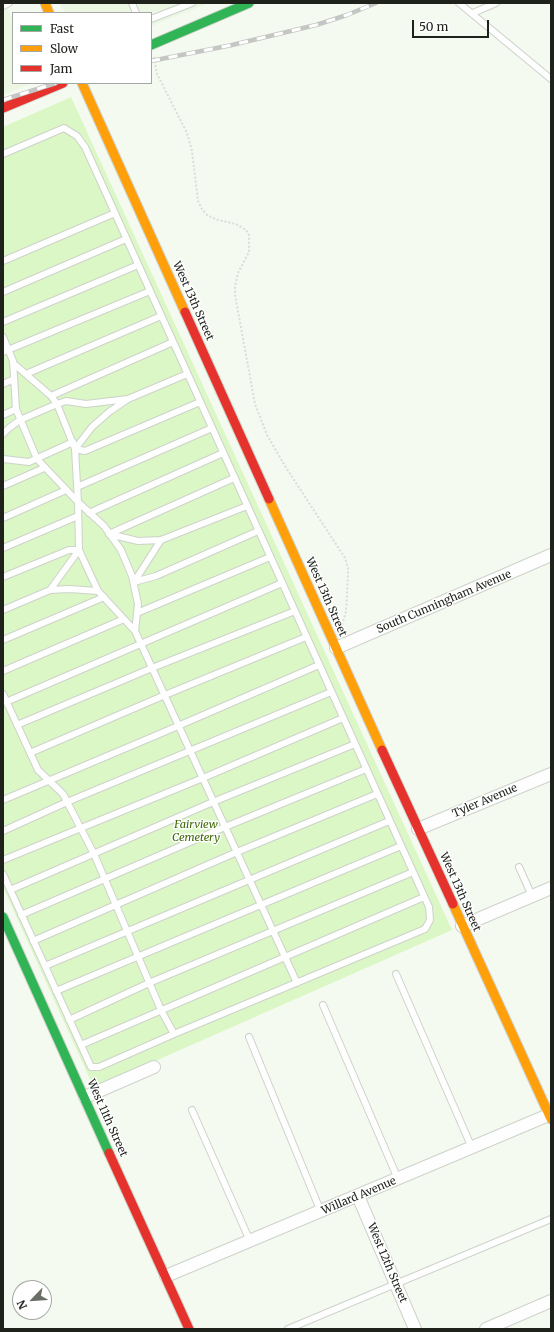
<!DOCTYPE html>
<style>
body{margin:0}
#map{position:relative;width:554px;height:1332px;overflow:hidden;background:#f4faf0;font-family:Merriweather,serif}
canvas{display:block}
.frame{position:absolute;inset:0;border:4px solid #1e221b;pointer-events:none}
.legend{position:absolute;left:12px;top:12px;width:140px;height:72px;box-sizing:border-box;background:#fff;border:1px solid #a5a7a4;margin:0;padding:5px 7px;list-style:none;font-size:12px;color:#1e221b}
.legend li{display:flex;align-items:center;gap:8px;height:20px}
.legend b{width:20px;border:1px solid #a5a7a4}
.north{position:absolute;left:12px;top:1280px;width:40px;height:40px;box-sizing:border-box;background:#fff;border:1px solid #a5a7a4;border-radius:50%;rotate:245deg;font-size:11px;font-weight:700;line-height:16px;text-align:center;color:#1e221b}
.north::after{content:'';display:block;margin:auto;width:14px;height:18px;background:#696e66;clip-path:polygon(50% 0,100% 100%,50% 72%,0 100%)}
.scale{position:absolute;left:412px;top:20px;width:77px;height:18px;box-sizing:border-box;border:2px solid #1e221b;border-top:0;padding-left:5px;font-size:12px;line-height:14px;white-space:nowrap;color:#1e221b;-webkit-text-stroke:3px #fff;paint-order:stroke}
</style>
<div id="map">
<canvas width="554" height="1332"></canvas>
<div class="frame"></div>
<ul class="legend">
<li><b style="height:5px;background:#30b455"></b>Fast</li>
<li><b style="height:5px;background:#ff9f0a"></b>Slow</li>
<li><b style="height:5px;background:#e5322d"></b>Jam</li>
</ul>
<div class="north">N</div>
<div class="scale">50 m</div>
</div>
<script>
const ctx = document.querySelector('canvas').getContext('2d');
ctx.lineJoin = 'round';
function fillPath(path, color) { ctx.fillStyle = color; ctx.fill(path, 'evenodd'); }
const shape = rows => new Path2D(rows.map(r => 'M' + r).join(''));
function stroke(path, color, width, dash) { ctx.strokeStyle = color; ctx.lineWidth = width; ctx.lineCap = dash ? 'butt' : 'round'; ctx.setLineDash(dash || []); ctx.stroke(path); }
function drawText(font, color, halo, rows, align = 'center') {
  ctx.font = font + ' Merriweather,serif'; ctx.lineWidth = 3; ctx.setLineDash([]); ctx.textBaseline = 'middle'; ctx.strokeStyle = halo; ctx.fillStyle = color; for (const [text, x, y, turn = 0] of rows) {
    ctx.save(); ctx.translate(x, y); ctx.rotate((+turn || 0) * Math.PI / 180); ctx.textAlign = isNaN(turn) ? turn : align; if (halo) ctx.strokeText(text, 0, 0); ctx.fillText(text, 0, 0); ctx.restore();
  }
}
fillPath(shape([
 [3,3,5,3,13,21,13,83,32,83,3,95],
 [60,3,209,3,151,26,151,13,65,13]
]), '#ebf6e3');
fillPath(shape([
 [71,97,452,930,94,1088,3,887,3,127]
]), '#dbf7c5');
const lane = shape([
 [132,3,136,13],
 [459,3,551,79],
 [3,6,9,3],
 [473,13,496,3],
 [151,19,192,3],
 [3,154,64,128,77,136,85,147,429,907,430,920,425,929,174,1034,161,1010,94,854,63,794,38,770,3,694],
 [3,261,115,213],
 [3,292,126,239],
 [3,322,138,265],
 [3,337,13,361,16,409,37,459,78,502,75,449,57,404,51,396,13,363],
 [3,352,150,291],
 [26,374,161,316],
 [3,384,14,379],
 [51,396,173,342],
 [128,399,109,412,92,427,75,449,85,451,200,402],
 [3,415,16,409],
 [3,434,9,428,20,420,57,404,66,401,86,404,128,399,187,374],
 [3,459,29,462,73,442],
 [3,486,44,468],
 [77,487,212,428],
 [78,502,104,526,121,550,132,576,138,604,135,631,98,591,79,550,78,502],
 [89,513,223,453],
 [3,518,66,490],
 [109,534,138,541,161,540,247,506],
 [109,534,234,478],
 [3,548,78,516],
 [3,577,69,550,79,550,50,590,3,610],
 [134,582,156,576,258,531],
 [134,582,161,540],
 [50,590,69,589,98,591],
 [137,613,270,557],
 [135,631,297,983],
 [3,640,104,597],
 [3,671,124,619],
 [6,702,282,583],
 [17,725,152,668,295,611],
 [30,753,165,695,306,637],
 [3,800,157,735,319,665],
 [3,831,67,802,331,692],
 [3,860,203,778,343,718],
 [519,867,532,896],
 [3,874,81,1045,424,897],
 [10,890,213,802,355,744],
 [21,915,225,827,366,769],
 [33,941,237,852,377,794],
 [45,966,389,821],
 [396,974,472,1148],
 [56,991,401,846],
 [323,1005,398,1179],
 [69,1020,149,983,413,872],
 [249,1037,321,1212],
 [81,1045,91,1067,99,1067,174,1034],
 [192,1110,250,1241],
 [288,1329,551,1219]
]);
const street = shape([
 [336,648,551,555],
 [418,829,551,774],
 [462,926,551,888],
 [85,1097,154,1067],
 [358,1196,415,1329],
 [166,1276,551,1114],
 [486,1329,551,1301]
]);
const fast = shape([
 [151,45,249,3],
 [3,917,109,1153]
]);
const slow = shape([
 [45,3,49,13],
 [82,83,185,312],
 [269,499,382,750],
 [453,904,551,1119]
]);
const jam = shape([
 [3,108,63,83],
 [185,312,269,499],
 [382,750,453,904],
 [109,1153,189,1329]
]);
stroke(lane, '#ced2cb', 8);
stroke(street, '#ced2cb', 14);
stroke(fast, '#ced2cb', 11);
stroke(slow, '#ced2cb', 11);
stroke(jam, '#ced2cb', 11);
stroke(shape([
 [154,57,157,74,187,133,192,151,198,201,202,209,207,215,218,220,236,224,246,230,249,235,249,252,238,273,235,287,235,295,255,404,267,435,285,466,345,558,348,568,348,575,346,611,341,629]
]), '#dadcd9', 2, [2, 2]);
stroke(lane, '#fdfefd', 6);
stroke(street, '#fdfefd', 12);
stroke(fast, '#30b455', 9);
stroke(slow, '#ff9f0a', 9);
stroke(jam, '#e5322d', 9);
const rail = shape([
 [151,61,232,45,316,25,347,15,376,3],
 [3,100,56,83]
]);
stroke(rail, '#c4c6c3', 4.5);
stroke(rail, '#fff', 3, [9]);
drawText('11px', '#1e221b', '#fff', [
 ["West 13th Street",193,301,66],
 ["West 13th Street",326,597,66],
 ["South Cunningham Avenue",444,602,-23],
 ["Tyler Avenue",485,801,-23],
 ["West 13th Street",460,892,66],
 ["West 11th Street",107,1118,66],
 ["Willard Avenue",359,1196,-23],
 ["West 12th Street",387,1263,67]
]);
drawText('italic 11px', '#3c6503', '#fff', [
 ["Fairview",196,825],
 ["Cemetery",196,838]
]);
</script>
